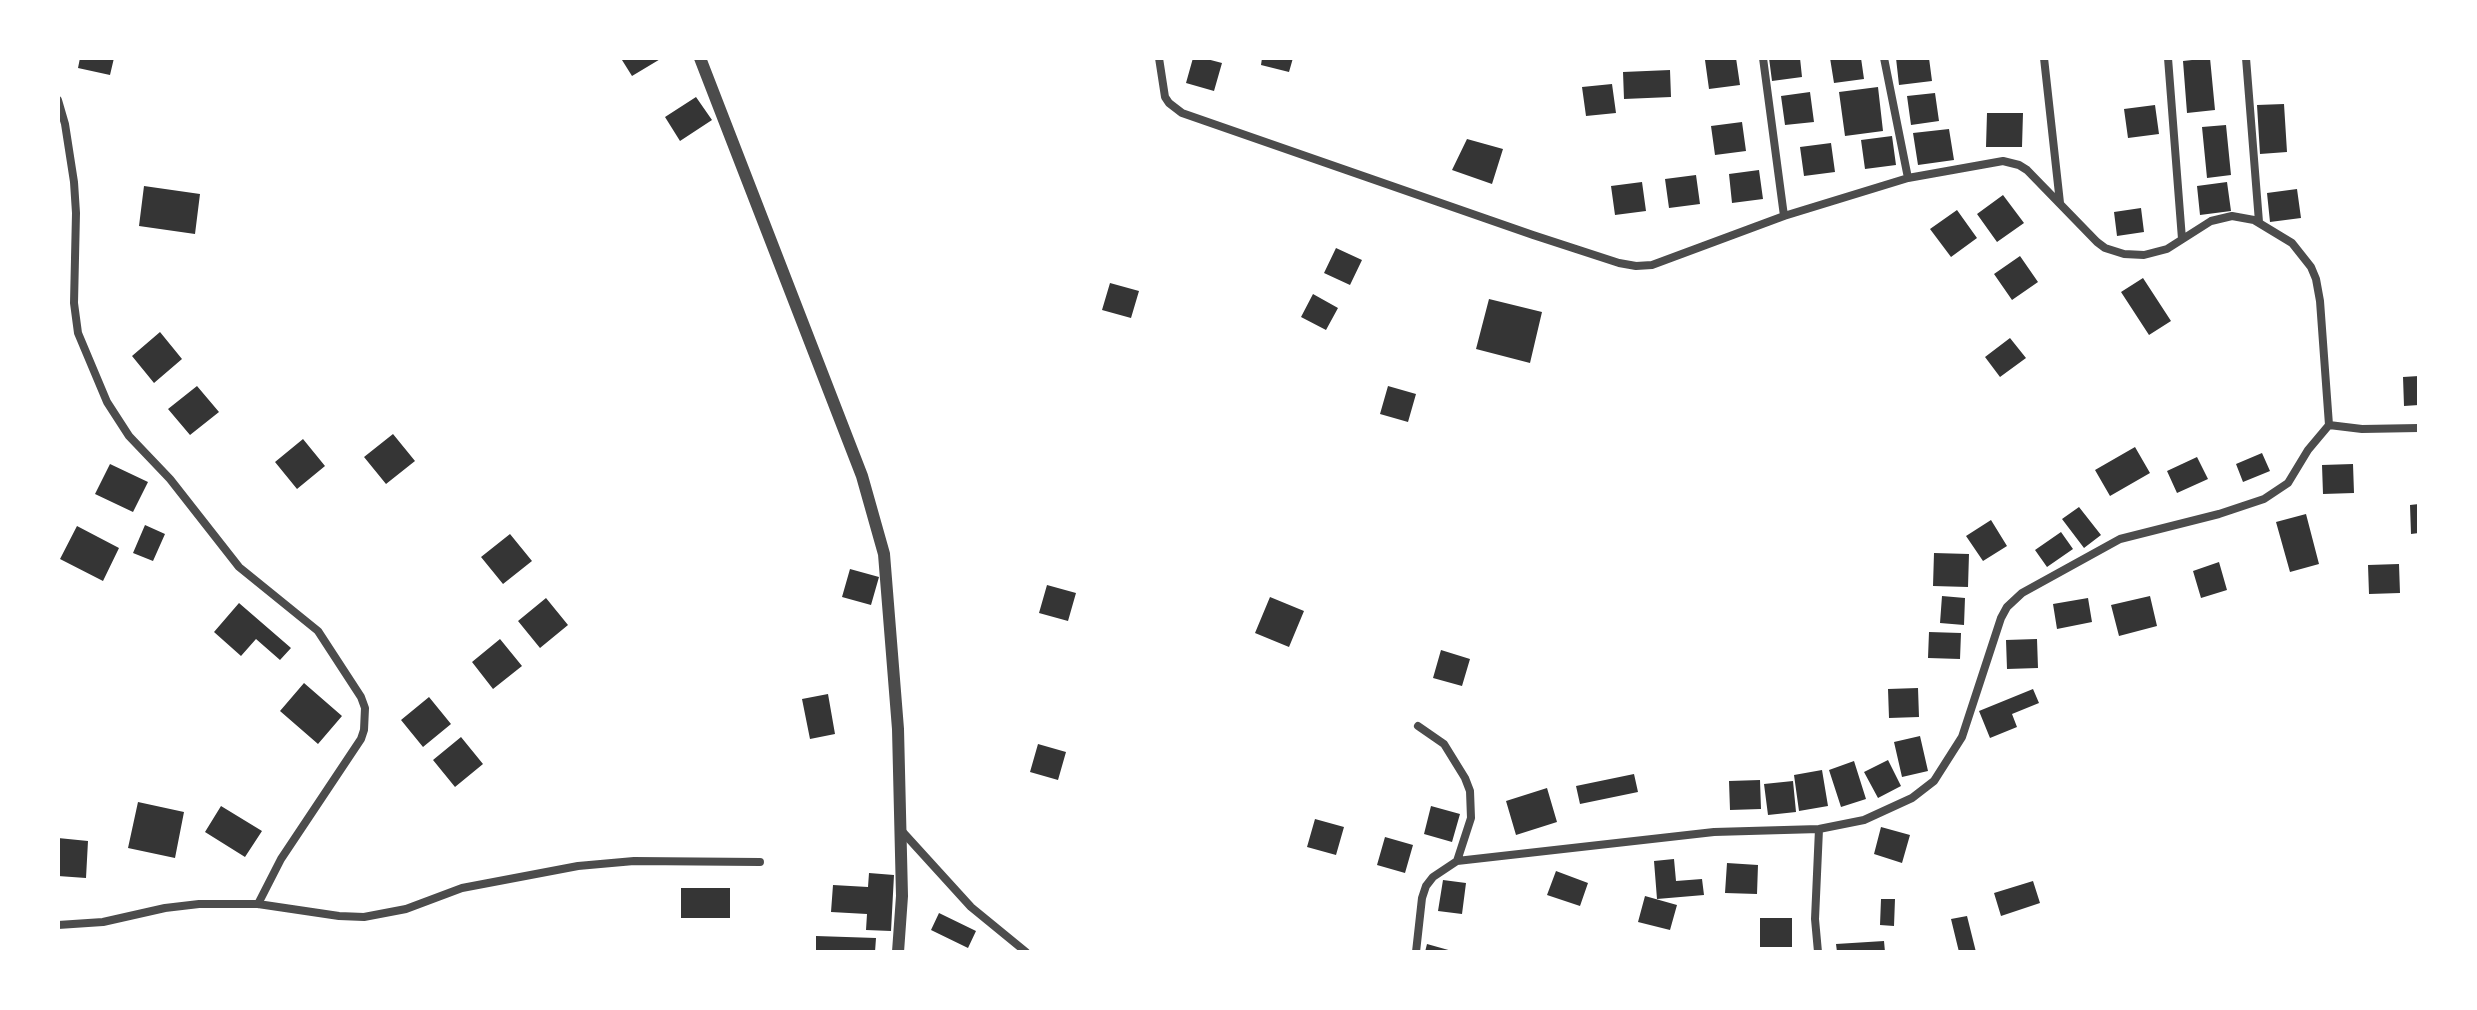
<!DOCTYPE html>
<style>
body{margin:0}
#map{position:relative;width:2477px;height:1010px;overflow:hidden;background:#fff;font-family:Commissioner,sans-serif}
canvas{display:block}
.frame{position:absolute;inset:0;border:60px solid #fff;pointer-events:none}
</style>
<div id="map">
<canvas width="2477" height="1010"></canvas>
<div class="frame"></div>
</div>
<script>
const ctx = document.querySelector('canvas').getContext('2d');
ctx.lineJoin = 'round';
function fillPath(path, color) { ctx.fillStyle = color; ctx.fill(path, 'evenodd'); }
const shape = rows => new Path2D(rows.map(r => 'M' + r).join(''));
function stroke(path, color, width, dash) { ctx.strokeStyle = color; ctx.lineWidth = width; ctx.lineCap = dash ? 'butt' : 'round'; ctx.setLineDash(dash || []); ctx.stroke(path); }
fillPath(shape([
 [80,58,114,58,110,75,78,68],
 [626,58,662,58,632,76,622,60],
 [1193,58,1203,58,1222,63,1214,91,1186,83],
 [1262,58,1293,58,1289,72,1261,65],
 [1722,58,1736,58,1740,85,1709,89,1705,60],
 [1769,58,1800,58,1802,77,1772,81],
 [1830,58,1861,58,1864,79,1834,83],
 [1896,58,1929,58,1932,81,1899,85],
 [2210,58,2215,110,2187,113,2183,61],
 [1670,70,1671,97,1624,99,1623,72],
 [1612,84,1616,113,1586,116,1582,87],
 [1878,87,1883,131,1845,136,1839,92],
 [1810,92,1814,122,1785,125,1781,96],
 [1935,93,1939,121,1911,125,1907,96],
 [696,97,712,120,680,141,665,117],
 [2284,104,2287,152,2260,154,2257,105],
 [2155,105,2159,134,2128,138,2124,109],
 [1987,113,2023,113,2022,147,1986,147],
 [1742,122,1746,151,1715,155,1711,126],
 [2226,125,2231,175,2207,178,2202,127],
 [1949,129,1954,160,1918,165,1913,133],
 [1892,136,1896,165,1865,169,1861,140],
 [1467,139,1503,149,1492,184,1452,170],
 [1831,143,1835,172,1804,176,1800,147],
 [1759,170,1763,199,1732,203,1729,174],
 [1696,175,1700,204,1669,208,1665,179],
 [1642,182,1646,211,1615,215,1611,186],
 [2227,182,2231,211,2200,215,2197,186],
 [144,186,200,194,195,234,139,226],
 [2297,189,2301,218,2270,222,2267,193],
 [2003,195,2024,223,1997,242,1977,214],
 [2141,208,2144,232,2117,236,2114,212],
 [1957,210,1977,238,1951,257,1930,229],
 [1336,248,1362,260,1350,285,1324,273],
 [2020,256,2038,282,2012,300,1994,274],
 [2143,278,2171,321,2149,335,2121,292],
 [1110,283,1139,291,1131,318,1102,310],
 [1313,294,1338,308,1326,330,1301,317],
 [1489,299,1542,312,1530,363,1476,349],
 [160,332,182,359,154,383,132,356],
 [2010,338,2026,358,2000,377,1985,357],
 [2419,376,2419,405,2404,406,2403,377],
 [197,386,219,412,190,435,168,409],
 [1388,386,1416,394,1408,422,1380,414],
 [393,434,415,461,386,484,364,457],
 [303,439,325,466,297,489,275,462],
 [2135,447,2150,473,2110,496,2095,470],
 [2262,453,2270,471,2243,482,2236,464],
 [2197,457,2208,479,2177,493,2167,471],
 [110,464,148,482,133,512,95,494],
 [2353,464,2354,493,2323,494,2322,465],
 [2419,504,2419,533,2411,534,2410,505],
 [2079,507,2101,535,2084,548,2062,519],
 [2306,514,2319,564,2290,572,2276,522],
 [1991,520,2007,546,1983,561,1966,536],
 [145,525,165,534,153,561,133,553],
 [77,526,119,548,103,581,60,559],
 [2061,532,2073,549,2047,567,2035,550],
 [510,534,532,561,503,584,481,557],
 [1934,553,1969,554,1968,587,1933,586],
 [2219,562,2227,590,2201,598,2193,571],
 [2399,564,2400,593,2369,594,2368,565],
 [850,569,879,577,871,605,842,597],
 [1047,585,1076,593,1068,621,1039,613],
 [1942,596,1965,598,1964,625,1940,623],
 [2150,596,2157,626,2119,636,2111,605],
 [1270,597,1304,611,1289,647,1255,633],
 [546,598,568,625,540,648,518,621],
 [2088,598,2092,622,2057,629,2053,604],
 [239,603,291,648,280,660,256,639,241,656,214,632],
 [1929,632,1961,633,1960,659,1928,658],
 [500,639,522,666,493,689,472,662],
 [2037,639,2038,668,2007,669,2006,640],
 [1441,650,1470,659,1462,686,1433,678],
 [304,683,342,716,318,744,280,711],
 [1918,688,1919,717,1889,718,1888,689],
 [2033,689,2039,703,2012,714,2017,727,1990,738,1979,711],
 [828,694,835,734,810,739,802,699],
 [429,697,451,724,423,747,401,720],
 [1920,736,1928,771,1902,777,1894,742],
 [461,737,483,764,455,787,433,760],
 [1038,744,1066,752,1058,780,1030,772],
 [1888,760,1901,786,1878,798,1864,772],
 [1854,761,1866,799,1841,807,1829,770],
 [1822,770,1828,806,1799,811,1794,775],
 [1634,774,1638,792,1580,804,1576,786],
 [1760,780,1761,809,1730,810,1729,781],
 [1793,781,1796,812,1768,815,1764,784],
 [1547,788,1557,822,1516,835,1506,801],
 [138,802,184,812,175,858,128,848],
 [221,806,262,831,245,857,205,832],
 [1431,806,1460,814,1452,842,1424,834],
 [1315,819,1344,827,1336,855,1307,847],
 [1881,827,1910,835,1902,863,1874,854],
 [1385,837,1413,845,1405,873,1377,865],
 [58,838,88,841,86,878,58,876],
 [1674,859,1676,881,1702,879,1704,895,1657,899,1654,861],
 [1727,863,1758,865,1757,894,1725,893],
 [1556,871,1588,883,1580,906,1547,895],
 [869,873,894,875,891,931,866,930,867,914,831,912,833,885,868,887],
 [1443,880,1466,883,1462,914,1438,911],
 [2033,881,2040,903,2001,916,1994,893],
 [681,888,730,888,730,918,681,918],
 [1645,896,1677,905,1670,930,1638,922],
 [1881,899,1895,899,1894,926,1880,925],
 [939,913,976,931,968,948,931,930],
 [1967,916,1976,952,1959,952,1951,919],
 [1760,918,1792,918,1792,947,1760,947],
 [816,936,876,938,875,952,816,952],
 [1884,941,1885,952,1837,952,1836,944],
 [1427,944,1452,951,1452,952,1425,952]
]), '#353535');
stroke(shape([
 [1159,58,1165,97,1169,103,1182,113,1533,235,1619,263,1636,266,1652,265,1784,216,1908,178,2003,161,2019,165,2027,170,2097,242,2105,248,2124,254,2144,255,2167,249,2211,221,2232,216,2254,220,2292,243,2311,267,2316,279,2320,301,2329,425,2362,429,2419,428],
 [1763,58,1784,216],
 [1884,58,1908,178],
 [2044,58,2060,203],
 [2168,58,2182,239],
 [2246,58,2259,222],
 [58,100,65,124,74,182,76,213,74,303,78,333,107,402,129,436,170,479,239,567,318,631,361,697,365,708,364,730,361,739,281,859,258,904],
 [1418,726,1444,744,1465,778,1470,791,1471,818,1457,861],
 [900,829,971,907,1026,952],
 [58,925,103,922,165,908,199,904,258,904,339,916,364,917,406,909,462,888,578,866,634,861,760,862],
 [1416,952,1422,898,1426,886,1433,877,1457,861,1714,832,1819,829,1864,820,1912,798,1934,781,1962,737,2001,618,2007,607,2022,593,2120,539,2219,514,2264,499,2288,483,2308,450,2329,425],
 [1818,952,1815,919,1819,829]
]), '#4c4c4c', 8);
stroke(shape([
 [700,58,862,476,884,554,898,729,902,896,898,952]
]), '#4c4c4c', 12);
</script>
